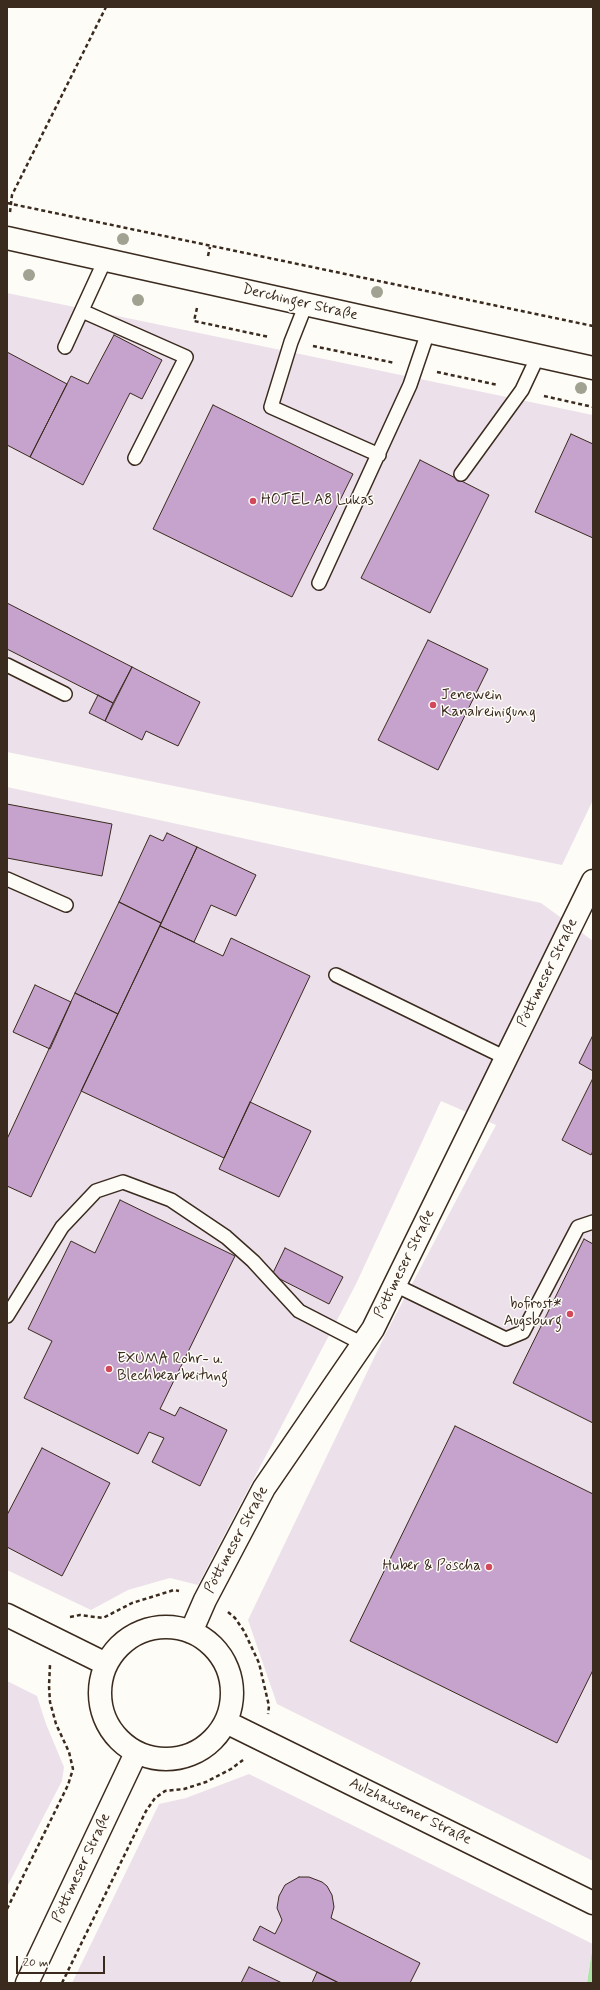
<!DOCTYPE html>
<meta charset="utf-8">
<style>
body{margin:0}
#map{position:relative;width:600px;height:1990px;overflow:hidden;background:#fdfcf7;font-family:Mynerve,sans-serif}
canvas{display:block}
.frame{position:absolute;inset:0;border:8px solid #3b2a1e;pointer-events:none}
.scale{position:absolute;left:16px;top:1956px;width:89px;height:18px;box-sizing:border-box;border:2px solid #3b2a1e;border-top:0;padding-left:5px;font-size:12px;line-height:14px;white-space:nowrap;color:#3b2a1e;-webkit-text-stroke:3px #fdfcf7;paint-order:stroke}
</style>
<div id="map">
<canvas width="600" height="1990"></canvas>
<div class="frame"></div>
<div class="scale">20 m</div>
</div>
<script>
const ctx = document.querySelector('canvas').getContext('2d');
ctx.lineJoin = 'round';
function fillPath(path, color) { ctx.fillStyle = color; ctx.fill(path, 'evenodd'); }
const shape = rows => new Path2D(rows.map(r => 'M' + r).join(''));
function stroke(path, color, width, dash) { ctx.strokeStyle = color; ctx.lineWidth = width; ctx.lineCap = dash ? 'butt' : 'round'; ctx.setLineDash(dash || []); ctx.stroke(path); }
function drawText(font, color, halo, rows, align = 'center') {
  ctx.font = font + ' Mynerve,sans-serif'; ctx.lineWidth = 3; ctx.setLineDash([]); ctx.textBaseline = 'middle'; ctx.strokeStyle = halo; ctx.fillStyle = color; for (const [text, x, y, turn = 0] of rows) {
    ctx.save(); ctx.translate(x, y); ctx.rotate((+turn || 0) * Math.PI / 180); ctx.textAlign = isNaN(turn) ? turn : align; if (halo) ctx.strokeText(text, 0, 0); ctx.fillText(text, 0, 0); ctx.restore();
  }
}
fillPath(shape([
 [7,293,593,415,593,800,562,865,7,752],
 [7,787,541,903,593,941,593,1861,277,1704,248,1620,385,1335,496,1125,441,1101,356,1284,198,1585,170,1578,128,1590,91,1610,7,1570],
 [7,1681,37,1696,46,1724,64,1767,62,1781,7,1887],
 [249,1774,593,1944,587,1983,72,1983,159,1804,186,1798]
]), '#ece1ea');
fillPath(shape([
 [593,1944,593,1983,587,1983]
]), '#ade4a7');
const building = shape([
 [114,335,162,360,142,399,130,393,83,485,30,457,71,376,88,384,114,335],
 [7,352,67,384,30,457,7,445,7,352],
 [213,405,353,474,292,597,153,529,213,405],
 [571,434,593,444,593,538,535,512,571,434],
 [420,460,489,495,430,613,361,578,420,460],
 [7,603,132,667,113,703,7,649,7,603],
 [428,640,488,669,438,770,378,740,428,640],
 [132,667,200,702,178,746,146,731,142,740,105,721,132,667],
 [98,695,113,703,105,721,89,713,98,695],
 [7,804,112,824,102,876,7,858,7,804],
 [167,833,197,847,161,923,119,902,150,835,163,841,167,833],
 [197,847,256,875,236,916,211,905,194,942,160,926,197,847],
 [119,902,161,923,118,1014,75,993,119,902],
 [160,926,223,956,231,938,310,976,224,1158,81,1091,160,926],
 [35,985,71,1002,50,1049,13,1032,35,985],
 [75,993,118,1014,31,1197,7,1186,7,1139,75,993],
 [593,1035,593,1071,579,1063,593,1035],
 [593,1078,593,1151,591,1155,562,1140,593,1078],
 [250,1102,311,1131,279,1197,219,1169,250,1102],
 [120,1200,235,1256,160,1409,175,1416,180,1407,227,1430,200,1486,152,1462,164,1438,149,1432,138,1454,24,1398,52,1341,28,1329,71,1241,95,1253,120,1200],
 [584,1239,593,1244,593,1423,513,1383,584,1239],
 [285,1248,343,1277,329,1304,272,1275,285,1248],
 [455,1426,593,1494,593,1670,557,1743,350,1641,455,1426],
 [42,1448,110,1483,62,1576,7,1547,7,1515,42,1448],
 [299,1877,309,1877,322,1882,327,1886,332,1895,334,1907,331,1918,420,1963,410,1983,339,1983,253,1940,260,1926,275,1934,282,1920,277,1908,279,1896,285,1885,299,1877],
 [249,1967,282,1983,241,1983,249,1967],
 [317,1972,339,1983,312,1983,317,1972]
]);
fillPath(building, '#c6a3cd');
stroke(building, '#3b2a1e', 1);
const service = shape([
 [306,304,291,342,271,407,379,455],
 [82,311,186,357,135,458],
 [65,347,105,260],
 [461,474,522,390,538,356],
 [319,583,410,385,428,332],
 [7,665,65,694],
 [7,879,66,905],
 [336,975,506,1058],
 [395,1285,506,1339,523,1332,578,1227,593,1222],
 [7,1316,62,1227,96,1191,123,1182,171,1200,226,1237,253,1261,299,1311,363,1344]
]);
const minor = shape([
 [7,1615,106,1664],
 '100 1693a66 66 0 1 1 132 0a66 66 0 1 1-132 0Z',
 [191,1632,205,1600,264,1488,373,1329,593,881],
 [226,1722,593,1903],
 [27,1983,136,1753]
]);
const secondary = shape([
 [7,238,593,368]
]);
stroke(service, '#3b2a1e', 16);
stroke(minor, '#3b2a1e', 25);
stroke(secondary, '#3b2a1e', 25);
stroke(shape([
 [7,203,593,326],
 [10,212,12,195,106,7],
 [208,256,210,247],
 [197,308,194,321,269,337],
 [313,346,395,363],
 [437,372,498,385],
 [544,396,593,407],
 [228,1612,235,1618,244,1631,259,1663,269,1706,268,1714],
 [70,1617,80,1615,103,1618,132,1603,174,1590,179,1591],
 [7,1909,68,1785,73,1769,69,1752,56,1724,50,1702,49,1686,50,1665],
 [62,1983,146,1811,155,1798,165,1791,184,1789,206,1782,231,1769,243,1760]
]), '#3b2a1e', 2.5, [4, 3]);
stroke(service, '#fdfcf7', 13);
stroke(minor, '#fdfcf7', 22);
stroke(secondary, '#fdfcf7', 22);
ctx.fillStyle = '#a2a292';
for (const [x, y] of [
 [123,239],
 [29,275],
 [377,292],
 [138,300],
 [581,388]
]) { ctx.beginPath(); ctx.arc(x, y, 6, 0, 2 * Math.PI); ctx.fill(); }
for (const [x, y, r, color] of [
 [253,501,4,"#d1495b"],
 [433,705,4,"#d1495b"],
 [570,1314,4,"#d1495b"],
 [109,1369,4,"#d1495b"],
 [489,1567,4,"#d1495b"]
]) { const dot = new Path2D(); dot.arc(x, y, r, 0, 2 * Math.PI); ctx.fillStyle = color; ctx.fill(dot); stroke(dot, '#fdfcf7', 1.5); }
drawText('15px', '#3b2a1e', '#fdfcf7', [
 ["Derchinger Straße",300,303,13],
 ["Pöttmeser Straße",548,973,-64],
 ["Pöttmeser Straße",405,1264,-64],
 ["Pöttmeser Straße",237,1540,-62],
 ["Aulzhausener Straße",410,1812,26],
 ["Pöttmeser Straße",82,1868,-65]
]);
drawText('15px', '#3b2a1e', '#fdfcf7', [
 ["HOTEL A8 Lukas",261,501],
 ["Jenewein",441,696],
 ["Kanalreinigung",441,713],
 ["bofrost*",562,1305,"right"],
 ["Augsburg",562,1322,"right"],
 ["EXUMA Rohr- u.",117,1360],
 ["Blechbearbeitung",117,1377],
 ["Huber & Pöscha",481,1567,"right"]
], 'left');
</script>
